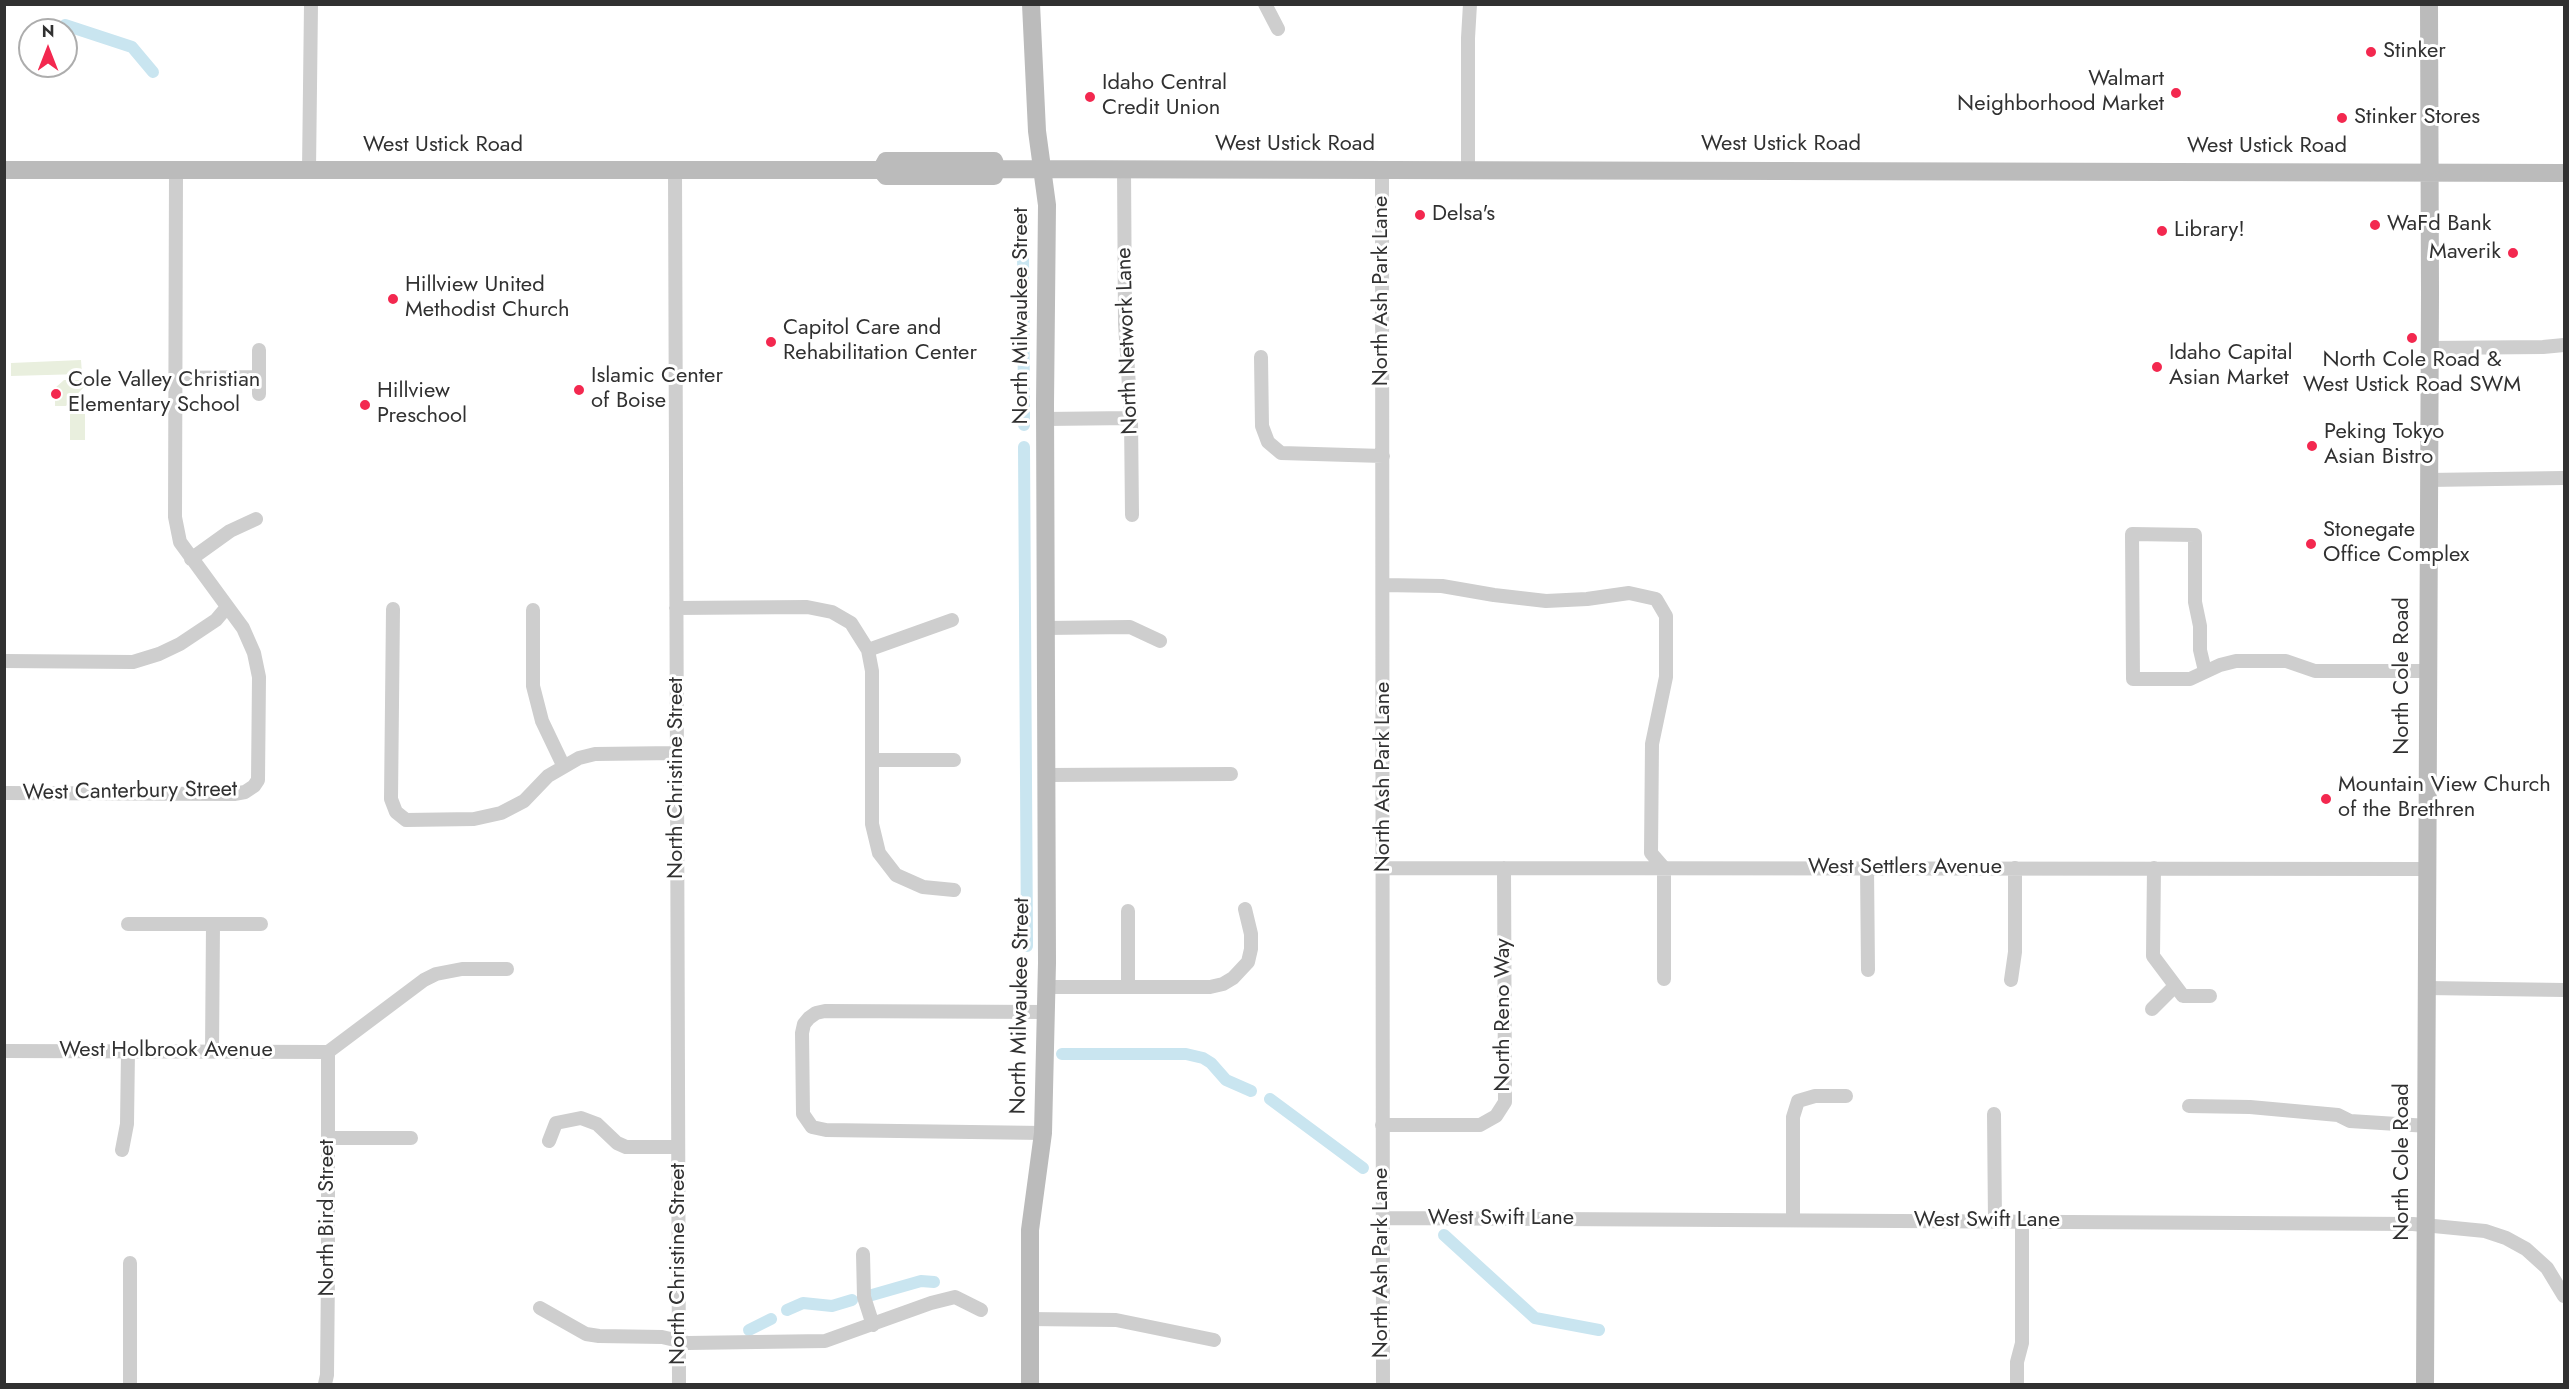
<!DOCTYPE html>
<style>
body{margin:0}
#map{position:relative;width:2569px;height:1389px;overflow:hidden;background:#fff;font-family:Jost,sans-serif}
canvas{display:block}
.frame{position:absolute;inset:0;border:6px solid #313131;pointer-events:none}
.north{position:absolute;left:18px;top:18px;width:60px;height:60px;box-sizing:border-box;background:#fff;border:2px solid #adadad;border-radius:50%;rotate:0deg;font-size:16px;font-weight:700;line-height:24px;text-align:center;color:#313131}
.north::after{content:'';display:block;margin:auto;width:21px;height:27px;background:#f3284f;clip-path:polygon(50% 0,100% 100%,50% 72%,0 100%)}
</style>
<div id="map">
<canvas width="2569" height="1389"></canvas>
<div class="frame"></div>
<div class="north">N</div>
</div>
<script>
const ctx = document.querySelector('canvas').getContext('2d');
ctx.lineJoin = 'round';
function fillPath(path, color) { ctx.fillStyle = color; ctx.fill(path, 'evenodd'); }
const shape = rows => new Path2D(rows.map(r => 'M' + r).join(''));
function stroke(path, color, width, dash) { ctx.strokeStyle = color; ctx.lineWidth = width; ctx.lineCap = dash ? 'butt' : 'round'; ctx.setLineDash(dash || []); ctx.stroke(path); }
function drawText(font, color, halo, rows, align = 'center') {
  ctx.font = font + ' Jost,sans-serif'; ctx.lineWidth = 6; ctx.setLineDash([]); ctx.textBaseline = 'middle'; ctx.strokeStyle = halo; ctx.fillStyle = color; for (const [text, x, y, turn = 0] of rows) {
    ctx.save(); ctx.translate(x, y); ctx.rotate((+turn || 0) * Math.PI / 180); ctx.textAlign = isNaN(turn) ? turn : align; if (halo) ctx.strokeText(text, 0, 0); ctx.fillText(text, 0, 0); ctx.restore();
  }
}
fillPath(shape([
 [81,360,82,374,11,376,11,363],
 [64,380,84,380,84,387,66,406,55,406,55,388],
 [70,414,85,414,85,440,70,440]
]), '#e9efde');
stroke(shape([
 [65,25,132,47,153,72],
 [1023,217,1023,226],
 [1023,247,1024,425],
 [1024,447,1027,946],
 [1062,1054,1186,1054,1203,1058,1211,1063,1226,1080,1251,1091],
 [1270,1099,1363,1168],
 [1444,1235,1535,1318,1599,1330],
 [872,1295,921,1281,934,1282],
 [787,1310,803,1303,832,1306,852,1300],
 [749,1330,771,1319]
]), '#c9e5f0', 12);
stroke(shape([
 [1265,4,1278,29],
 [1124,168,1125,323,1131,418,1132,515],
 [1382,169,1383,1384],
 [1468,169,1468,38,1470,4],
 [309,170,311,4],
 [675,171,679,1384],
 [2429,348,2543,347,2564,345],
 [1261,357,1262,426,1268,442,1281,453,1383,456],
 [176,378,259,377],
 [259,394,259,350],
 [1045,419,1131,418],
 [2428,480,2564,478],
 [191,559,230,531,256,519],
 [1383,585,1442,586,1494,595,1546,601,1587,599,1629,593,1656,599,1666,616,1666,677,1652,744,1651,853,1664,868,1664,979],
 [676,608,807,607,832,612,851,623,868,650,952,620],
 [393,609,391,799,396,812,406,820,474,819,501,813,524,801,548,776,579,758,595,754,677,753],
 [533,610,533,686,542,721,563,765],
 [1046,628,1130,627,1160,641],
 [868,650,872,671,872,824,879,853,896,875,923,887,954,890],
 [4,661,133,662,159,654,180,644,216,620,227,607],
 [2205,671,2200,650,2200,626,2195,602,2195,535,2132,534,2133,679,2190,679,2220,665,2236,661,2286,661,2315,671,2427,671],
 [872,760,954,760],
 [1047,775,1231,774],
 [4,793,234,794,245,792,254,786,258,780,259,677,254,653,243,628,180,542,175,517,176,170],
 [1384,868,2427,869],
 [1867,868,1868,970],
 [2154,868,2153,956,2183,996,2210,996],
 [1128,911,1128,987],
 [128,924,261,924],
 [2011,980,2015,952,2015,868],
 [1046,987,1210,987,1223,984,1233,978,1248,962,1251,949,1251,934,1245,909],
 [2427,988,2564,990],
 [2152,1009,2175,986],
 [4,1051,328,1052],
 [212,1051,213,924],
 [328,1052,424,980,436,974,462,969,507,969],
 [2189,1106,2250,1107,2338,1115,2350,1121,2428,1126],
 [1994,1114,1995,1222],
 [1382,1125,1480,1125,1496,1116,1505,1102,1504,868],
 [1043,1133,826,1130,812,1127,803,1114,802,1033,804,1024,809,1018,816,1013,825,1011,1046,1012],
 [328,1138,411,1138],
 [549,1141,556,1123,581,1118,597,1124,617,1143,626,1147,678,1147],
 [122,1150,127,1124,128,1051],
 [1382,1218,2413,1224,2485,1231,2506,1238,2526,1249,2547,1268,2564,1296],
 [1793,1220,1793,1117,1798,1101,1815,1096,1846,1096],
 [863,1254,864,1297,873,1325],
 [130,1263,130,1384],
 [540,1308,586,1334,599,1336,662,1337,688,1343,825,1341,931,1303,955,1297,981,1310],
 [1029,1319,1116,1320,1214,1340],
 [325,1384,327,1375,328,1271,328,1052],
 [2017,1384,2017,1362,2022,1343,2022,1222]
]), '#cecece', 14);
stroke(shape([
 [997,169,2564,173],
 [4,170,881,170,886,176,994,176,997,169],
 [881,170,886,161,994,161,997,169],
 [1030,1384,1030,1230,1043,1133,1047,963,1045,404,1047,205,1037,131,1031,4],
 [2425,1384,2430,293,2429,4]
]), '#bbb', 18);
for (const [x, y, r, color] of [
 [2371,52,6,"#f3284f"],
 [2176,93,6,"#f3284f"],
 [1090,97,6,"#f3284f"],
 [2342,118,6,"#f3284f"],
 [1420,215,6,"#f3284f"],
 [2375,225,6,"#f3284f"],
 [2162,231,6,"#f3284f"],
 [2513,253,6,"#f3284f"],
 [393,299,6,"#f3284f"],
 [2412,338,6,"#f3284f"],
 [771,342,6,"#f3284f"],
 [2157,367,6,"#f3284f"],
 [579,390,6,"#f3284f"],
 [56,394,6,"#f3284f"],
 [365,405,6,"#f3284f"],
 [2312,446,6,"#f3284f"],
 [2311,544,6,"#f3284f"],
 [2326,799,6,"#f3284f"]
]) { const dot = new Path2D(); dot.arc(x, y, r, 0, 2 * Math.PI); ctx.fillStyle = color; ctx.fill(dot); stroke(dot, '#fff', 2); }
drawText('22px', '#313131', '#fff', [
 ["Stinker",2383,52],
 ["Walmart",2164,80,"right"],
 ["Neighborhood Market",2164,105,"right"],
 ["Idaho Central",1102,84],
 ["Credit Union",1102,109],
 ["Stinker Stores",2354,118],
 ["Delsa's",1432,215],
 ["WaFd Bank",2387,225],
 ["Library!",2174,231],
 ["Maverik",2501,253,"right"],
 ["Hillview United",405,286],
 ["Methodist Church",405,311],
 ["Capitol Care and",783,329],
 ["Rehabilitation Center",783,354],
 ["Idaho Capital",2169,354],
 ["Asian Market",2169,379],
 ["North Cole Road &",2412,361,"center"],
 ["West Ustick Road SWM",2412,386,"center"],
 ["Islamic Center",591,377],
 ["of Boise",591,402],
 ["Cole Valley Christian",68,381],
 ["Elementary School",68,406],
 ["Hillview",377,392],
 ["Preschool",377,417],
 ["Peking Tokyo",2324,433],
 ["Asian Bistro",2324,458],
 ["Stonegate",2323,531],
 ["Office Complex",2323,556],
 ["Mountain View Church",2338,786],
 ["of the Brethren",2338,811]
], 'left');
drawText('22px', '#313131', '#fff', [
 ["West Ustick Road",1295,145],
 ["West Ustick Road",1781,145],
 ["West Ustick Road",443,146],
 ["West Ustick Road",2267,147],
 ["North Ash Park Lane",1382,291,-90],
 ["North Milwaukee Street",1022,316,-90],
 ["North Network Lane",1128,341,-92],
 ["North Cole Road",2403,676,-90],
 ["North Ash Park Lane",1384,777,-90],
 ["North Christine Street",677,778,-90],
 ["West Canterbury Street",130,792,-1],
 ["West Settlers Avenue",1905,868],
 ["North Milwaukee Street",1021,1006,-89],
 ["North Reno Way",1504,1015,-90],
 ["West Holbrook Avenue",166,1051],
 ["North Cole Road",2403,1162,-90],
 ["North Bird Street",328,1218,-90],
 ["West Swift Lane",1501,1219],
 ["West Swift Lane",1987,1221],
 ["North Ash Park Lane",1382,1263,-90],
 ["North Christine Street",679,1264,-90]
]);
</script>
